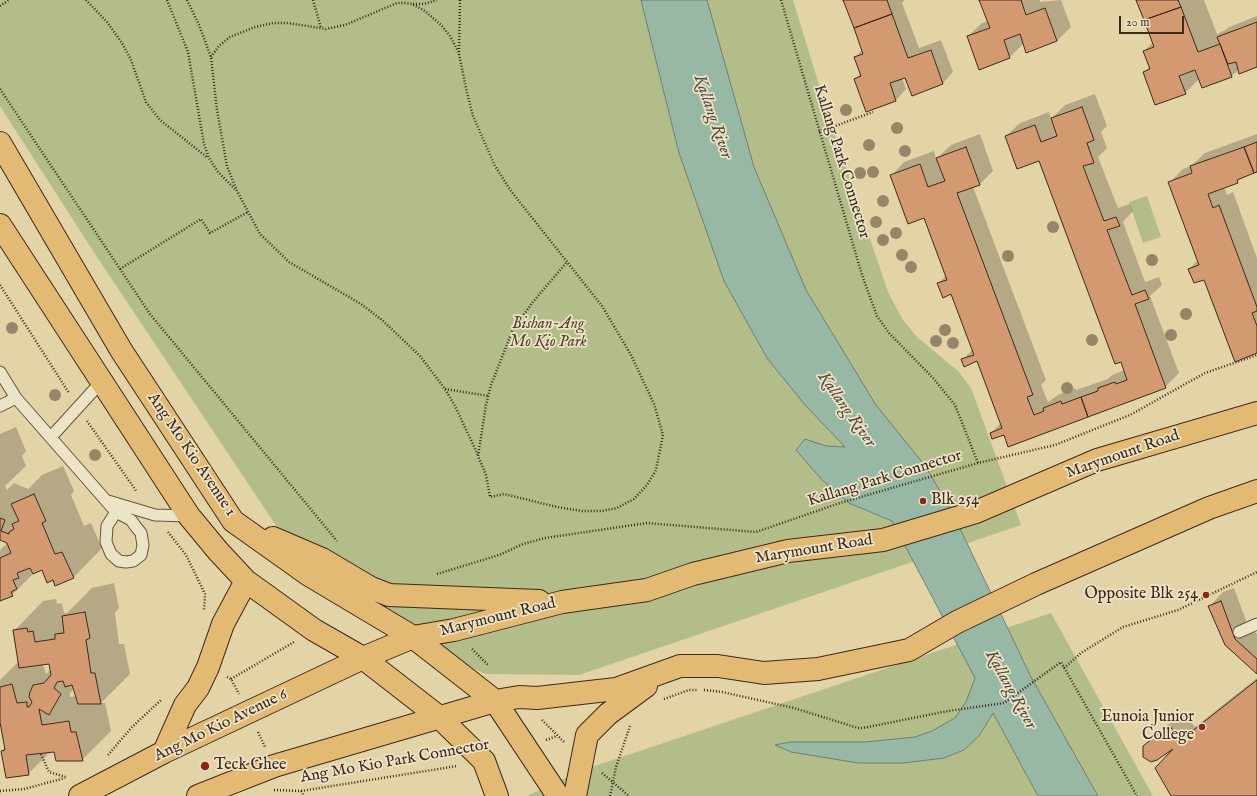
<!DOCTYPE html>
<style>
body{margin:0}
#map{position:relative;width:1257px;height:796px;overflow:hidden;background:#e3d4a7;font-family:"IM FELL English",serif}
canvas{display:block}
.scale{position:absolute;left:1119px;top:16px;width:65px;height:18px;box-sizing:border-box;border:2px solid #3e291c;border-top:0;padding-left:5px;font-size:12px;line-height:14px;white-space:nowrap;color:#3e291c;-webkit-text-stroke:3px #ede3c6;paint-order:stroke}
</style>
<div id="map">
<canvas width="1257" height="796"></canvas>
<div class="scale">20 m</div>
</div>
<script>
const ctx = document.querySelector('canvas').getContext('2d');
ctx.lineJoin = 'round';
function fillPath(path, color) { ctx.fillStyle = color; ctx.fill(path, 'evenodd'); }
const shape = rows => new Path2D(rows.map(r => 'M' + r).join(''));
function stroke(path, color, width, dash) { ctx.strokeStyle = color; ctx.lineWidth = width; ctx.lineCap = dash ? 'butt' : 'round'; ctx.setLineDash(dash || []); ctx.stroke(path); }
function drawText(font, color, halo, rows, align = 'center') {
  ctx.font = font + ' "IM FELL English",serif'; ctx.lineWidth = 3.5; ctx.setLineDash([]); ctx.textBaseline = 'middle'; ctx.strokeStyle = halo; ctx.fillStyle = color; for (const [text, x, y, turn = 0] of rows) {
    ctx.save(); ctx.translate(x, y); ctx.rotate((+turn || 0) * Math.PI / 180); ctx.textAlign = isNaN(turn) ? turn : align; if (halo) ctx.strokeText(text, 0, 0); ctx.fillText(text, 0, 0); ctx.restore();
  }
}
fillPath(shape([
 [0,0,793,0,828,114,888,292,903,320,917,337,958,371,971,388,1021,525,579,675,486,674,449,659,317,587,95,254,0,106],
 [1147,196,1161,237,1143,243,1129,202],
 [1051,613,1153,796,527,796,580,771]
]), '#b2bd89');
const water = shape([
 [641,0,707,0,754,167,806,290,876,405,926,467,953,514,1031,677,1098,796,1038,796,993,713,979,736,964,750,944,758,903,763,858,763,791,752,775,745,790,742,865,742,915,737,932,731,955,718,966,702,975,678,892,521,849,503,822,480,796,450,805,439,826,446,845,447,805,405,767,358,724,281,679,153,641,0]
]);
fillPath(water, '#96b8a5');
stroke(water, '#737f6e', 1);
fillPath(shape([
 [844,0,905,0,902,3,919,48,941,40,953,72,943,83,912,94,906,76,902,78,906,89,896,100,867,111,855,79,861,73,855,57,863,49],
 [980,0,1040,0,1040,2,1061,0,1071,27,1057,41,1024,43,1010,57,980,68,968,36,982,23,988,21],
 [1137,0,1204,0,1217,34,1225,30,1229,27,1257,16,1257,66,1239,69,1232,76,1202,87,1199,79,1185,93,1144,72,1150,66,1144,51,1153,42],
 [1095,94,1107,126,1101,132,1107,148,1098,157,1118,208,1130,204,1133,211,1123,222,1145,282,1159,277,1162,285,1150,296,1179,373,1165,387,1004,434,991,433,1001,423,977,360,962,360,973,349,952,293,939,283,946,275,924,217,891,176,904,162,934,151,936,159,951,145,980,134,993,171,980,184,973,187,1046,380,1041,385,1048,402,1058,395,1075,388,1076,390,1108,379,1112,375,1125,370,1040,160,1006,136,1020,123,1049,112,1051,119,1065,105],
 [1257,134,1257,171,1243,176,1237,182,1224,187,1227,195,1233,192,1257,258,1257,352,1205,278,1189,269,1198,260,1169,183,1183,169,1191,166,1205,153],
 [16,427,26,451,22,456,26,466,5,486,7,490,14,483,28,489,42,475,63,466,74,491,71,495,84,526,91,523,102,548,73,578,54,579,42,569,36,571,12,595,0,600,0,550,8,542,0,539,0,434],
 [114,583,119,608,115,613,119,644,124,644,130,674,101,703,105,703,111,731,82,760,55,751,50,752,28,774,2,751,5,747,0,716,0,680,19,661,14,631,43,601,56,599,57,604,62,603,64,613,67,613,92,588],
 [50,662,51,669,46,674,43,664],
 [74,688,76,696,70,697,70,693],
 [1234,588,1248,626,1257,634,1257,673,1210,606,1223,592],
 [1257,678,1257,796,1172,796,1178,745,1143,756,1143,747,1183,712,1195,727]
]), '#0003');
const building = shape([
 [843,0,887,0,892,14,854,28,843,0],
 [979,0,1021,0,1026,15,1045,8,1057,41,1026,53,1020,34,1004,40,1010,58,979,70,967,36,990,28,979,0],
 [1136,0,1178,0,1181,7,1144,20,1136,0],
 [1181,7,1198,52,1220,44,1232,77,1202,88,1195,70,1179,76,1186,94,1155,105,1143,72,1150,69,1143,51,1154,47,1144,20,1181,7],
 [892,14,908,58,931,50,943,84,912,96,905,78,890,83,896,101,866,112,854,79,861,76,854,57,863,54,854,28,892,14],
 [1257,22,1257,67,1239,74,1236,62,1228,64,1217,37,1257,22],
 [1082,107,1094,140,1087,143,1094,163,1083,166,1104,221,1116,217,1120,226,1107,230,1132,295,1145,290,1149,299,1135,304,1166,388,1088,417,1081,397,1098,391,1098,388,1115,382,1116,384,1127,380,1121,362,1115,364,1039,161,1017,169,1005,136,1035,125,1041,142,1057,136,1051,118,1082,107],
 [1257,142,1257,172,1254,173,1244,147,1257,142],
 [966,147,980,185,957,193,1033,395,1027,397,1034,415,1044,411,1043,408,1061,401,1062,404,1081,397,1088,417,1008,447,1004,435,992,439,990,433,1002,428,977,361,964,367,961,359,974,355,951,294,943,298,937,283,947,280,924,218,908,224,890,175,920,164,928,187,945,181,936,158,966,147],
 [1244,147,1254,173,1237,180,1238,183,1208,194,1213,208,1219,205,1257,307,1257,311,1252,313,1257,326,1257,353,1235,362,1204,280,1194,283,1188,269,1199,265,1168,182,1192,173,1190,166,1244,147],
 [34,494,46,521,42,523,55,554,62,552,74,578,55,586,53,580,47,583,42,570,33,574,30,568,17,573,19,578,13,580,17,589,11,592,13,596,0,601,0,558,11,553,7,543,0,540,0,518,5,520,1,531,9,534,9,532,14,529,12,524,19,521,11,504,34,494],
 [1221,601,1235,639,1257,659,1257,674,1225,645,1208,606,1221,601],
 [85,612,90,638,86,640,91,673,95,673,101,704,78,704,72,685,65,687,63,681,57,682,54,688,61,694,49,715,39,709,42,725,69,721,71,732,76,732,83,761,56,761,54,752,26,755,29,775,6,778,1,751,5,750,0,722,0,687,12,684,17,703,27,702,27,707,29,707,32,702,29,697,30,692,33,685,44,683,51,675,49,664,19,668,13,630,27,628,28,632,33,631,35,642,55,639,55,634,64,633,62,616,85,612],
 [1257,680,1257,796,1171,796,1155,768,1173,749,1157,760,1151,762,1143,757,1143,746,1169,725,1181,740,1257,680]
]);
fillPath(building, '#d39a72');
stroke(building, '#3e291c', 1);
const lane = shape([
 [0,372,16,398,116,512,131,520,136,527,141,533,143,545,141,555,133,561,126,562,119,561,111,554,106,542,107,526,116,512],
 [0,406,16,398],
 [51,437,102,381],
 [108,501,155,515,189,516],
 [1239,632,1257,624]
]);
const primary = shape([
 [0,143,121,350,233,521,309,575,413,637,495,701,558,796],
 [0,225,189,516,218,551,246,581,314,630,363,658,439,717,484,761,497,796],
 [273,538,322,559,371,588,389,595,539,601],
 [164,752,185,705,198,688,208,667,223,624,246,581],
 [80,796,164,752,363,658,413,637,454,630,562,602,647,590,693,574,788,551,883,540,976,512,1097,460,1257,413],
 [198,796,274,766,495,701,519,697,537,698,616,689,680,666,718,666,764,673,818,669,909,650,957,622,1036,584,1209,508,1257,491],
 [575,796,587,735,608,714,646,686]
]);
stroke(lane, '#67543f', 13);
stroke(primary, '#3e291c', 24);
stroke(shape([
 [86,0,107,22,122,43,131,60,146,102,160,120,208,158],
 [167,0,188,52,204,144,209,158,218,172,235,189],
 [187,0,199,25,211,57,217,110,227,166,237,191,260,234,289,262,361,304,382,320,420,356,445,389,455,406,478,455],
 [313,0,321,28],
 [460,0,459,54,467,93,473,116,495,166,511,191,602,306,631,355,654,404,663,435,656,470,647,485,634,499,617,508,602,511,582,511,557,507,504,494,490,497,486,475,478,456,486,405,491,385,512,332,532,303,567,262],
 [781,0,862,275,877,316,889,333,934,379,955,405,978,463],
 [413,4,424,4,437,0],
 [0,6,9,0],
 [211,57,219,46,230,37,255,27,273,23,288,23,326,29,345,25,397,3,405,3,412,4,425,11,442,26,450,36,459,53],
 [0,89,150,314,337,541],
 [819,132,873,112],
 [120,269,201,219,210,233,248,212],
 [0,285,69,393],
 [445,389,489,396],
 [87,421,137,492],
 [168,532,186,555,205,594,204,611],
 [437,574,499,555,523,544,545,538,647,523,756,532,840,503,978,463,1055,445,1130,415,1205,373,1257,355],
 [472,649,488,665],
 [1064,668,1081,653,1123,627,1178,610,1257,572],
 [227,677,231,679,239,694],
 [231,679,294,642],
 [704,690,722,692,794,708,858,728,863,728,948,711,1004,703,1061,662,1137,796],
 [664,699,689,690,697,690],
 [542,720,564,742],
 [258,732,265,747],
 [546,740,557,736],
 [41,754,49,772,66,777],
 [108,755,132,727,161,700],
 [602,773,629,796],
 [274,790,301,791,457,766],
 [0,791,24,789,65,778],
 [301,791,304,796],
 [610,796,616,767,630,726]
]), '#3e291c', 2.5, [1, 2]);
stroke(lane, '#ede3c6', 11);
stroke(primary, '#e2ba74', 22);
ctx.fillStyle = '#958667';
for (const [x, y] of [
 [846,110],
 [897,128],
 [869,145],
 [905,151],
 [873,172],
 [860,173],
 [883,201],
 [876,222],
 [1053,227],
 [896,233],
 [883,240],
 [902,255],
 [1008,256],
 [1152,260],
 [911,267],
 [1186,314],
 [12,328],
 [945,330],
 [1171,335],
 [1092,340],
 [936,341],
 [953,343],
 [1067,388],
 [55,395],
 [95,455]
]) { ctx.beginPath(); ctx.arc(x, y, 6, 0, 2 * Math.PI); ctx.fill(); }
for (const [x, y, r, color] of [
 [923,501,4,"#8f2418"],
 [1206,595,4,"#8f2418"],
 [1202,727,4,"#8f2418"],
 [205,766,5,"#8f2418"]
]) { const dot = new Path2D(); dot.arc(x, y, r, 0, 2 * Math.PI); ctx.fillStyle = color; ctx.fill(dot); stroke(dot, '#ede3c6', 1.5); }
drawText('16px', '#3e291c', '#ede3c6', [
 ["Kallang Park Connector",841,162,73],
 ["Ang Mo Kio Avenue 1",191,455,56],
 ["Marymount Road",1123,455,-19],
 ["Kallang Park Connector",885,479,-17],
 ["Marymount Road",814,550,-9],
 ["Marymount Road",498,618,-14],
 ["Ang Mo Kio Avenue 6",221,726,-26],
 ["Ang Mo Kio Park Connector",395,762,-10]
]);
drawText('italic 16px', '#554732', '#ede3c6', [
 ["Bishan-Ang",548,325],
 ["Mo Kio Park",548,343]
]);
drawText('16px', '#3e291c', '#ede3c6', [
 ["Blk 254",931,501],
 ["Opposite Blk 254",1198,595,"right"],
 ["Eunoia Junior",1194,718,"right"],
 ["College",1194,736,"right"],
 ["Teck Ghee",214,766]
], 'left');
drawText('italic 17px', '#544d3e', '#ede3c6', [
 ["Kallang River",712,117,71],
 ["Kallang River",846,410,55],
 ["Kallang River",1010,690,61]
]);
</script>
